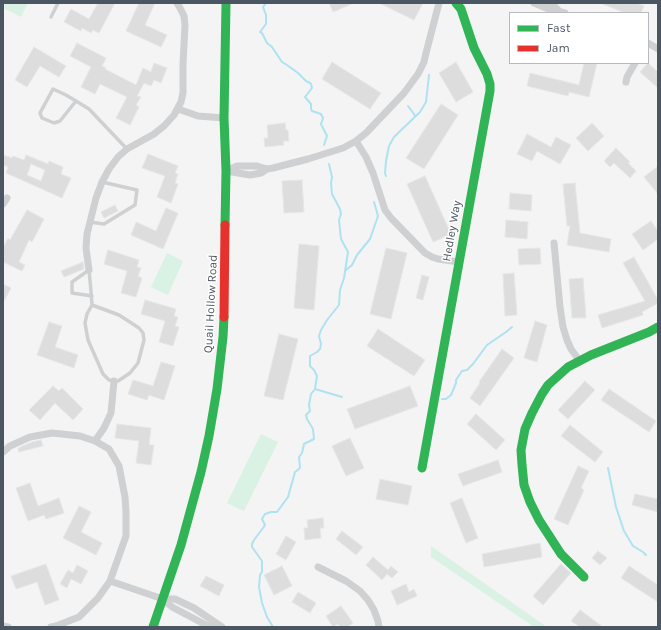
<!DOCTYPE html>
<style>
body{margin:0}
#map{position:relative;width:661px;height:630px;overflow:hidden;background:#f4f4f4;font-family:Karla,sans-serif}
canvas{display:block}
.frame{position:absolute;inset:0;border:4px solid #4a5661;pointer-events:none}
.legend{position:absolute;left:509px;top:12px;width:140px;height:52px;box-sizing:border-box;background:#fff;border:1px solid #b7bbc0;margin:0;padding:5px 7px;list-style:none;font-size:12px;color:#4a5661}
.legend li{display:flex;align-items:center;gap:8px;height:20px}
.legend b{width:20px;border:1px solid #b7bbc0}
</style>
<div id="map">
<canvas width="661" height="630"></canvas>
<div class="frame"></div>
<ul class="legend">
<li><b style="height:5px;background:#30b455"></b>Fast</li>
<li><b style="height:5px;background:#e5322d"></b>Jam</li>
</ul>
</div>
<script>
const ctx = document.querySelector('canvas').getContext('2d');
ctx.lineJoin = 'round';
function fillPath(path, color) { ctx.fillStyle = color; ctx.fill(path, 'evenodd'); }
const shape = rows => new Path2D(rows.map(r => 'M' + r).join(''));
function stroke(path, color, width, dash) { ctx.strokeStyle = color; ctx.lineWidth = width; ctx.lineCap = dash ? 'butt' : 'round'; ctx.setLineDash(dash || []); ctx.stroke(path); }
function drawText(font, color, halo, rows, align = 'center') {
  ctx.font = font + ' Karla,sans-serif'; ctx.lineWidth = 3; ctx.setLineDash([]); ctx.textBaseline = 'middle'; ctx.strokeStyle = halo; ctx.fillStyle = color; for (const [text, x, y, turn = 0] of rows) {
    ctx.save(); ctx.translate(x, y); ctx.rotate((+turn || 0) * Math.PI / 180); ctx.textAlign = isNaN(turn) ? turn : align; if (halo) ctx.strokeText(text, 0, 0); ctx.fillText(text, 0, 0); ctx.restore();
  }
}
fillPath(shape([
 [3,3,28,3,21,17,3,8],
 [167,253,183,261,168,295,151,287],
 [261,434,278,442,244,511,227,503],
 [431,546,547,627,534,627,431,557]
]), '#d9f2e3');
stroke(shape([
 [266,3,263,7,266,15,266,24,260,32,262,33,267,43,272,47,282,62,287,65,298,73,306,81,310,83,311,84,312,88,305,97,311,104,311,109,312,111,321,114,323,118,321,124,327,136,324,145],
 [408,106,414,114,415,117],
 [386,176,385,173,386,161,389,146,394,137,420,112,426,102,429,75],
 [346,270,352,265,357,255,370,239,378,216,374,202],
 [315,389,342,397],
 [442,399,446,399,451,395,456,383,456,380,462,371,467,370,473,364,487,345,506,332,512,327],
 [608,468,616,507,624,531,633,546,643,552,646,555],
 [273,627,267,617,262,603,259,587,260,575,262,572,262,561,252,547,252,544,254,540,263,528,265,525,262,519,265,514,271,512,277,512,288,497,295,472,299,469,300,467,299,457,302,453,304,444,314,439,313,429,307,419,306,415,310,411,309,405,311,394,315,389,317,376,314,370,310,366,310,356,317,352,320,349,321,344,319,336,321,330,327,320,339,305,340,290,344,278,348,252,341,239,339,220,341,214,340,209,332,194,331,183,332,177,329,164]
]), '#aee2f0', 2);
const building = shape([
 [98,3,115,3,99,33,93,30,91,33,82,28,81,31,64,22,71,9,89,19,98,3],
 [139,3,155,3,145,25,167,35,161,47,126,31,139,3],
 [329,3,354,3,333,12,329,3],
 [379,3,423,3,414,20,379,3],
 [600,3,636,3,644,6,641,13,625,13,600,3],
 [77,43,106,58,102,66,106,68,105,69,136,85,143,68,151,72,154,63,167,68,161,83,154,80,151,86,144,83,137,96,141,97,136,105,139,107,130,125,116,118,127,97,100,84,95,94,81,87,91,67,70,56,77,43],
 [34,47,66,66,59,77,40,66,27,87,15,80,34,47],
 [332,62,381,93,370,109,322,79,332,62],
 [456,62,473,92,456,102,439,73,456,62],
 [584,63,597,63,589,97,569,92,568,96,527,86,530,73,579,85,584,63],
 [648,63,658,72,658,88,640,72,648,63],
 [441,104,458,115,424,169,406,158,441,104],
 [285,123,286,130,288,130,289,141,283,141,284,145,265,147,264,138,268,138,267,125,285,123],
 [592,123,604,136,588,151,576,138,592,123],
 [527,134,551,147,556,137,571,145,560,164,537,151,532,161,517,154,527,134],
 [616,148,630,162,628,163,636,171,630,178,614,163,610,167,604,161,616,148],
 [148,154,178,166,175,173,178,174,175,183,178,184,171,203,157,197,165,176,142,168,148,154],
 [3,155,12,158,13,156,24,160,26,155,48,164,49,161,63,167,61,174,71,178,62,198,6,173,8,167,3,165,3,155],
 [31,164,45,170,41,181,27,175,31,164],
 [658,166,658,194,644,177,658,166],
 [425,176,451,234,433,242,407,184,425,176],
 [302,180,304,212,284,213,282,181,302,180],
 [575,183,580,233,611,239,609,252,567,245,570,226,567,226,563,184,575,183],
 [510,193,532,195,531,211,509,209,510,193],
 [115,205,118,211,104,218,101,212,115,205],
 [166,208,178,213,163,249,131,235,136,222,156,231,166,208],
 [27,210,44,219,32,242,29,240,19,262,25,265,22,271,3,262,3,248,8,238,10,240,27,210],
 [506,220,528,222,527,239,505,237,506,220],
 [651,221,658,231,658,239,643,250,632,234,651,221],
 [299,244,319,246,314,310,294,308,299,244],
 [386,248,407,253,391,319,370,314,386,248],
 [540,248,541,264,519,265,518,249,540,248],
 [108,250,139,260,137,267,141,268,138,276,142,278,136,297,121,293,127,271,104,264,108,250],
 [634,257,658,300,658,303,642,312,643,315,602,328,598,315,645,301,623,263,634,257],
 [83,262,84,269,64,277,61,271,83,262],
 [514,273,517,315,505,316,503,274,514,273],
 [422,275,429,277,423,300,416,298,422,275],
 [583,278,586,318,572,318,569,279,583,278],
 [3,284,11,288,3,303,3,284],
 [145,300,176,309,174,316,178,317,175,326,179,327,173,346,159,342,165,321,141,314,145,300],
 [535,321,547,325,537,362,524,358,535,321],
 [49,322,62,326,55,347,78,355,74,368,37,355,49,322],
 [378,329,425,360,414,376,367,346,378,329],
 [279,334,298,339,283,400,264,396,279,334],
 [502,349,514,358,480,406,470,398,480,383,479,382,502,349],
 [161,362,175,366,164,400,149,395,147,400,128,394,133,380,153,386,161,362],
 [585,381,595,390,568,419,558,410,585,381],
 [53,386,59,391,62,388,83,409,73,420,55,403,40,420,29,410,53,386],
 [410,386,418,406,355,429,347,409,410,386],
 [609,389,656,421,649,432,601,400,609,389],
 [476,414,505,440,496,450,467,424,476,414],
 [117,424,151,428,149,445,154,445,151,465,136,463,139,441,115,438,117,424],
 [570,425,603,452,595,462,561,436,570,425],
 [350,438,364,468,346,476,332,446,350,438],
 [41,440,43,446,19,452,18,448,32,442,41,440],
 [498,460,502,472,463,486,458,474,498,460],
 [578,466,589,471,581,488,584,490,568,525,554,519,578,466],
 [380,479,412,486,408,505,376,499,380,479],
 [30,483,38,506,59,498,64,513,46,519,44,515,28,521,16,488,30,483],
 [635,494,658,499,658,512,632,505,635,494],
 [462,498,478,538,466,543,450,503,462,498],
 [79,506,91,512,81,532,102,543,96,555,63,538,79,506],
 [323,518,324,528,320,528,321,538,305,540,304,528,308,528,307,520,323,518],
 [342,531,363,547,356,555,336,539,342,531],
 [286,536,296,542,286,560,276,554,286,536],
 [540,543,542,557,484,567,482,554,540,543],
 [598,551,607,558,600,565,592,558,598,551],
 [373,557,388,570,391,566,398,572,392,578,387,574,382,580,366,565,373,557],
 [46,564,59,600,45,605,37,582,16,589,11,576,46,564],
 [561,564,571,573,543,605,533,596,561,564],
 [77,565,88,571,81,584,71,579,67,588,60,584,68,570,73,573,77,565],
 [282,566,292,586,274,595,264,575,282,566],
 [629,566,658,585,658,602,621,578,629,566],
 [206,576,224,585,219,596,200,586,206,576],
 [406,584,409,592,414,589,417,596,397,605,391,591,406,584],
 [298,592,316,603,310,613,292,602,298,592],
 [341,606,353,623,347,627,340,627,338,624,333,627,326,616,341,606],
 [580,610,603,627,580,627,571,621,580,610]
]);
fillPath(building, '#ddddde');
stroke(building, '#e5e6e7', 1);
stroke(shape([
 [51,17,58,3],
 [76,101,60,121,54,123,42,118,40,113,53,89,66,95,76,101,89,109,127,149],
 [90,222,104,224,135,205,137,190,102,182],
 [92,296,72,293,72,282,89,270,91,291,92,305,87,314,85,323,88,340,103,374,109,380,114,381,118,381,130,373,138,363,144,340,143,333,139,328,119,315,92,305]
]), '#ced0d2', 3.5);
stroke(shape([
 [534,3,546,8,565,13],
 [550,3,552,4,559,11],
 [648,43,658,49],
 [626,82,627,77,635,63],
 [178,109,198,116,224,118],
 [356,141,366,157,373,173,385,210,391,218,425,253,432,257,438,259,459,262],
 [226,171,237,166,257,166,267,169,273,168,308,159,343,148,356,141,366,133,404,93,418,74,424,62,426,53,439,3],
 [226,171,250,175,261,173,267,169],
 [3,204,7,198],
 [554,243,560,307,563,327,567,340,571,349,579,360],
 [89,270,86,248,87,234,96,198,102,182,109,169,118,157,127,149,154,134,164,126,174,115,181,102,183,93,183,64,185,25,184,16,180,8,177,3],
 [95,441,104,428,111,413,114,381],
 [3,452,10,446,30,437,52,433,80,436,95,441,109,449,119,466,125,497,126,512,126,536,110,581,98,598,79,617,56,626,51,627],
 [318,567,346,581,360,591,368,600,374,610,378,621,379,627],
 [110,581,163,599,175,599,194,608,222,627],
 [163,599,172,607,210,627,222,627],
 [3,626,8,627]
]), '#ced0d2', 7);
stroke(shape([
 [225,225,226,171,224,118,226,3],
 [422,468,490,91,490,84,487,74,474,48,461,9,456,3],
 [584,577,561,554,539,520,530,502,524,485,522,465,521,450,525,429,532,413,542,394,548,385,568,367,591,355,649,332,658,327],
 [153,627,181,545,201,472,209,436,217,389,223,337,224,317]
]), '#30b455', 9);
stroke(shape([
 [224,317,225,225]
]), '#e5322d', 9);
drawText('12px', '#4a5661', '#fff', [
 ["Hedley Way",452,231,-80],
 ["Quail Hollow Road",211,304,-87]
]);
</script>
